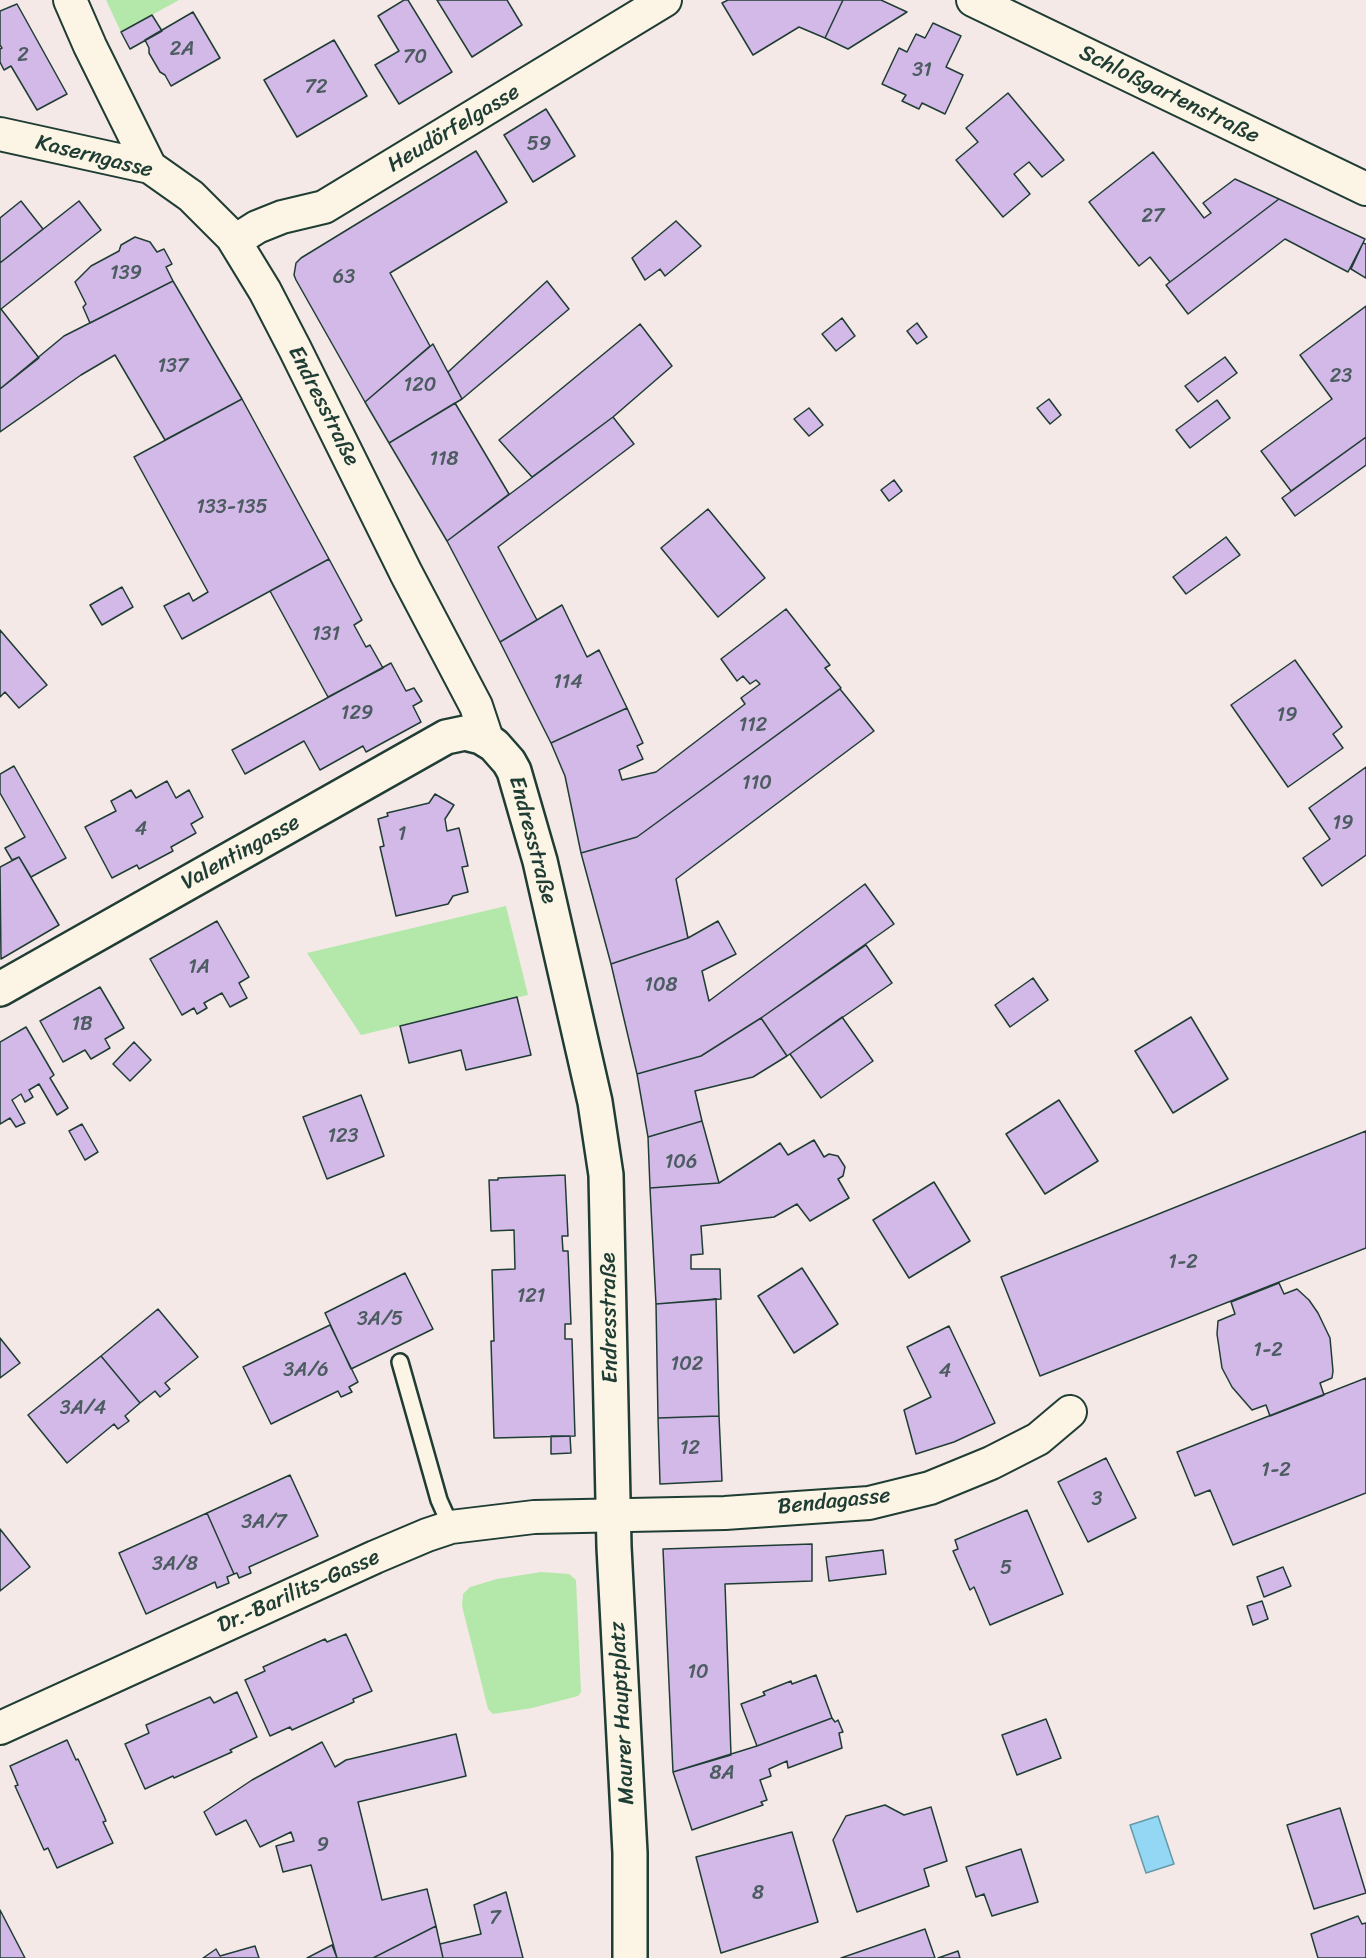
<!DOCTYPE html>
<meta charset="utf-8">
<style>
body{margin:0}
canvas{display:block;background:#f4e9e6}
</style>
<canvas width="1366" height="1958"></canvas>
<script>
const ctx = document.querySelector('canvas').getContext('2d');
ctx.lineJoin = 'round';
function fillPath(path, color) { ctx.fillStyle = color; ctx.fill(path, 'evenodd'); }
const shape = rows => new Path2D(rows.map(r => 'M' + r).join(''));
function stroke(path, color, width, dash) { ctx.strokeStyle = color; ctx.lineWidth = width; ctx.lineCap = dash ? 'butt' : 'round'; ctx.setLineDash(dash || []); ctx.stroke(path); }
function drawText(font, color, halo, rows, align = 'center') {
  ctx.font = font + ' Sriracha,sans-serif'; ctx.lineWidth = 4.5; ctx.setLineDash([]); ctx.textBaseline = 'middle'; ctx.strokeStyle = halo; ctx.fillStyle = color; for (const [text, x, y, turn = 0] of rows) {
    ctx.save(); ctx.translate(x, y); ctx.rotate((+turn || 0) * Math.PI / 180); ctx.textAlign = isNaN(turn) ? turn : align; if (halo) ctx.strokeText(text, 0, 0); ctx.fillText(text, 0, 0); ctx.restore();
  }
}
fillPath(shape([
 [106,0,179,0,121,32],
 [506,906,528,995,361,1035,307,953],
 [541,1572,569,1574,576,1580,581,1692,578,1696,532,1708,493,1714,488,1709,462,1606,463,1594,470,1587,497,1579]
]), '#b3e8aa');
const water = shape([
 [1158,1816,1174,1864,1146,1873,1130,1825,1158,1816]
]);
fillPath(water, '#93d7f4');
stroke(water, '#6599a7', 1.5);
const building = shape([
 [404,0,408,0,452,72,399,104,375,65,399,51,378,16,404,0],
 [437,0,507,0,522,25,472,57,437,0],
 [728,0,843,0,825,38,799,27,753,55,722,3,728,0],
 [843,0,881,0,907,12,848,49,825,38,843,0],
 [17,4,67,94,37,110,11,66,4,70,0,62,0,49,2,48,0,45,0,11,17,4],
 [193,12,220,58,171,86,165,75,160,72,149,53,149,48,145,40,193,12],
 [152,15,162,31,130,49,121,32,152,15],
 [933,23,961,36,946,67,963,75,945,114,922,103,919,109,902,101,906,95,882,84,899,48,907,52,916,34,925,38,933,23],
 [334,40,367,96,297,137,264,80,334,40],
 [1008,93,1064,160,1042,177,1029,162,1014,174,1030,194,1003,217,956,160,978,142,966,128,1008,93],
 [546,109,575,156,533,182,504,135,546,109],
 [476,151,507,202,390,273,430,346,365,402,296,280,294,275,296,263,301,258,476,151],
 [1153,152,1204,218,1211,213,1203,203,1235,179,1279,199,1170,282,1150,257,1139,266,1089,202,1153,152],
 [1279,199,1365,239,1348,272,1285,239,1188,314,1166,285,1279,199],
 [21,201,43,229,0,263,0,218,21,201],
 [79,201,101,230,1,309,39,358,0,389,0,263,79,201],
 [676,221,701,246,665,276,660,269,645,280,632,258,676,221],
 [135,237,150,242,157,252,164,249,172,264,166,267,173,281,90,323,83,307,86,304,75,282,91,266,119,251,121,245,135,237],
 [1363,243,1366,244,1366,278,1351,269,1363,243],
 [173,281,242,399,165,440,115,355,81,375,0,432,0,389,64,336,173,281],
 [547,281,569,309,462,399,448,372,547,281],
 [1366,306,1366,437,1291,491,1261,451,1332,399,1300,355,1366,306],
 [842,318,855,336,836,351,822,334,842,318],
 [917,323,927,337,917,344,907,331,917,323],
 [640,324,672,366,613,417,532,477,499,440,640,324],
 [433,344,462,399,389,443,365,402,433,344],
 [1225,357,1237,373,1198,402,1185,386,1225,357],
 [242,399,329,559,182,639,164,606,189,593,193,601,208,592,134,457,242,399],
 [1049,399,1061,415,1050,424,1037,408,1049,399],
 [1217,400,1230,418,1190,448,1176,430,1217,400],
 [455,403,509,494,447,541,389,443,455,403],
 [809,408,823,425,809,436,794,419,809,408],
 [613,417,634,444,498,547,537,620,500,642,447,541,613,417],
 [1366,437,1366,465,1295,516,1282,498,1366,437],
 [894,480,902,491,889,501,881,490,894,480],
 [708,509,765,578,718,617,661,548,708,509],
 [1226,537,1240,555,1186,594,1173,577,1226,537],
 [329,559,362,620,354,625,366,647,370,645,383,668,328,697,270,591,329,559],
 [122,587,133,607,102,625,90,605,122,587],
 [562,605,587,657,599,650,627,708,551,743,500,642,562,605],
 [786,609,830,665,825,668,841,688,637,837,581,853,565,776,551,743,627,708,643,743,637,746,643,759,619,770,622,780,656,772,745,704,741,698,760,684,756,680,750,684,743,676,737,681,721,659,786,609],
 [0,630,47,685,19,708,5,692,0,697,0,630],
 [1295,660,1342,727,1333,734,1343,748,1288,787,1231,705,1295,660],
 [391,663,406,691,414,688,422,701,413,706,421,722,366,752,363,746,320,770,304,741,245,774,232,750,391,663],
 [840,689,874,731,676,879,688,938,611,964,581,853,637,837,840,689],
 [14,766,66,858,31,877,19,857,12,860,5,848,25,837,0,793,0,774,14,766],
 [1366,767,1366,855,1322,886,1303,858,1330,839,1309,808,1366,767],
 [167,781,176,798,189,790,203,817,191,824,196,833,171,847,173,851,139,869,137,865,112,878,85,827,116,811,111,801,131,790,136,798,167,781],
 [435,794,454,805,445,819,447,831,459,828,468,866,462,867,468,892,453,896,448,904,396,916,380,847,384,846,378,819,388,816,387,813,429,803,435,794],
 [19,857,59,925,1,959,0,867,19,857],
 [865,884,894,924,761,1018,701,1056,637,1074,611,964,688,938,718,921,736,954,702,971,709,1001,865,884],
 [217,921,249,977,239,983,247,998,230,1007,222,993,204,1003,207,1008,197,1014,194,1008,182,1015,150,959,217,921],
 [866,945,892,983,787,1056,761,1018,866,945],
 [1033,978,1048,1000,1010,1027,995,1005,1033,978],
 [100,987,124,1028,105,1039,110,1048,91,1059,85,1050,63,1062,40,1021,100,987],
 [517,997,531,1055,466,1070,461,1050,409,1063,400,1026,517,997],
 [842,1017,873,1061,821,1098,790,1054,842,1017],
 [1191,1017,1228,1079,1173,1113,1135,1051,1191,1017],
 [761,1018,787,1056,753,1077,695,1091,702,1121,648,1137,637,1074,701,1056,761,1018],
 [26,1027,54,1075,50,1078,68,1108,57,1115,39,1084,29,1090,33,1097,25,1102,21,1094,12,1100,25,1123,16,1127,10,1118,0,1124,0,1042,26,1027],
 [134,1042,151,1060,130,1081,113,1064,134,1042],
 [361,1095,384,1156,327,1179,303,1117,361,1095],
 [1059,1100,1098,1161,1045,1194,1006,1134,1059,1100],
 [702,1121,719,1183,650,1188,648,1137,702,1121],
 [82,1124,98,1152,85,1160,69,1131,82,1124],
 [1366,1131,1366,1248,1040,1376,1001,1277,1366,1131],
 [814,1140,824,1157,829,1154,838,1156,845,1167,843,1176,838,1179,849,1198,810,1221,797,1204,774,1217,701,1226,703,1254,691,1255,691,1269,720,1269,721,1299,656,1304,650,1188,719,1183,780,1143,788,1155,814,1140],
 [565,1175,568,1236,562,1236,563,1251,568,1251,571,1324,565,1324,565,1339,572,1339,575,1436,494,1438,491,1341,494,1341,492,1270,515,1269,514,1230,491,1231,489,1180,498,1180,498,1178,565,1175],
 [934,1182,970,1241,909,1278,873,1220,934,1182],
 [802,1268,838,1324,794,1353,758,1296,802,1268],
 [405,1273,433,1329,351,1369,325,1313,405,1273],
 [1279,1283,1284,1294,1297,1289,1309,1300,1318,1313,1330,1338,1333,1371,1332,1378,1320,1383,1324,1395,1270,1416,1266,1405,1252,1410,1232,1387,1222,1368,1217,1334,1218,1321,1235,1314,1231,1302,1279,1283],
 [716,1299,719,1416,658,1418,656,1304,716,1299],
 [158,1309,198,1357,165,1383,170,1389,160,1397,155,1391,140,1403,101,1356,158,1309],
 [330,1325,358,1382,349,1387,352,1392,341,1397,338,1391,271,1424,243,1367,330,1325],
 [949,1326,995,1423,954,1442,916,1454,904,1410,931,1397,907,1347,949,1326],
 [0,1338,20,1363,0,1378,0,1338],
 [101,1356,140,1403,125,1416,129,1421,118,1429,114,1424,67,1463,28,1415,101,1356],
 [1366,1378,1366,1493,1233,1545,1210,1490,1195,1496,1177,1452,1366,1378],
 [719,1416,722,1481,660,1484,658,1418,719,1416],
 [551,1436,570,1436,571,1453,551,1454,551,1436],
 [1106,1458,1136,1518,1088,1542,1058,1482,1106,1458],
 [290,1475,318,1536,249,1567,251,1573,239,1578,237,1573,234,1574,207,1513,290,1475],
 [1027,1510,1063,1594,990,1625,974,1587,970,1590,953,1551,958,1549,955,1540,1027,1510],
 [207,1513,234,1574,227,1577,229,1583,217,1588,215,1582,146,1614,119,1553,207,1513],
 [0,1529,30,1567,0,1591,0,1529],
 [812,1544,812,1581,725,1584,731,1755,673,1772,663,1549,812,1544],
 [883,1550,886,1574,829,1581,826,1557,883,1550],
 [1283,1567,1291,1586,1264,1597,1257,1577,1283,1567],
 [1262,1601,1268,1619,1253,1625,1247,1606,1262,1601],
 [346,1634,372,1691,353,1699,354,1702,292,1730,290,1727,270,1736,245,1680,265,1671,263,1667,325,1639,327,1642,346,1634],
 [816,1675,832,1718,757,1746,741,1704,765,1695,763,1692,791,1681,792,1684,816,1675],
 [237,1692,257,1737,230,1750,232,1752,174,1778,173,1776,145,1789,125,1744,149,1733,146,1725,210,1697,214,1703,237,1692],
 [832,1718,835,1722,838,1720,843,1732,839,1733,842,1748,788,1768,787,1761,769,1769,771,1776,760,1780,767,1800,761,1802,763,1805,692,1830,673,1772,757,1746,832,1718],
 [1046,1719,1061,1758,1017,1775,1002,1735,1046,1719],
 [456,1734,466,1776,358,1802,382,1900,427,1889,436,1926,373,1958,337,1958,311,1865,283,1872,276,1846,294,1841,291,1832,260,1847,246,1820,216,1835,204,1812,252,1780,322,1742,335,1767,346,1760,456,1734],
 [67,1740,76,1760,78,1759,104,1816,106,1821,103,1822,113,1843,57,1868,48,1848,44,1850,15,1786,18,1785,10,1766,67,1740],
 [885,1805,904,1815,931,1807,947,1861,924,1869,929,1886,857,1912,833,1840,846,1816,885,1805],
 [1340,1808,1366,1893,1314,1909,1287,1825,1340,1808],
 [792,1832,818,1922,721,1953,696,1857,792,1832],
 [1021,1849,1038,1902,992,1916,984,1894,976,1897,966,1867,1021,1849],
 [506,1892,523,1958,443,1958,440,1944,481,1934,474,1905,506,1892],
 [0,1910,25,1958,0,1958,0,1910],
 [1358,1916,1362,1924,1366,1923,1366,1958,1318,1958,1311,1934,1358,1916],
 [436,1926,443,1958,373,1958,436,1926],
 [925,1929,935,1958,841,1958,925,1929],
 [332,1945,337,1958,307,1958,332,1945],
 [255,1946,259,1958,203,1958,216,1949,220,1956,255,1946],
 [958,1951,960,1958,938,1958,958,1951]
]);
fillPath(building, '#d3b9e8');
stroke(building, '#1f3d34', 1.5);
const service = shape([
 [400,1362,439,1500,451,1527]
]);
const minor = shape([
 [70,0,90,46,150,167],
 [973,0,1366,189],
 [0,134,150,167,191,196,232,237,265,291,295,349,406,573,476,706,487,739],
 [235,241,257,227,282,217,324,207,665,0],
 [0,1728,375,1557,427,1535,451,1527,534,1517,725,1513,869,1503,930,1488,991,1463,1038,1439,1070,1412]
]);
const secondary = shape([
 [0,989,446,737,465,733,481,737,494,745,509,762,514,771,540,861,595,1102,606,1175,614,1547,630,1853,630,1958]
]);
stroke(service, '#1f3d34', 20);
stroke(minor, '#1f3d34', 36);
stroke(secondary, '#1f3d34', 38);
stroke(service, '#fcf5e5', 15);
stroke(minor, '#fcf5e5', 32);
stroke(secondary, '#fcf5e5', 33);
drawText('20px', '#4c5c61', null, [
 ["2A",182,50],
 ["2",23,56],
 ["70",415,58],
 ["31",922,71],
 ["72",316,88],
 ["59",539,145],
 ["27",1153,217],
 ["139",126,274],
 ["63",344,278],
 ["137",173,367],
 ["23",1341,377],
 ["120",420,386],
 ["118",444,460],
 ["133-135",232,508],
 ["131",326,635],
 ["114",568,683],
 ["129",357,714],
 ["19",1287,716],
 ["112",753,726],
 ["110",757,784],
 ["19",1343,824],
 ["4",141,830],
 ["1",402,835],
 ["1A",199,968],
 ["108",661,986],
 ["1B",82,1025],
 ["123",343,1137],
 ["106",681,1163],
 ["1-2",1183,1263],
 ["121",531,1297],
 ["3A/5",380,1320],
 ["1-2",1268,1351],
 ["102",687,1365],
 ["3A/6",306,1371],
 ["4",945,1372],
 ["3A/4",83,1409],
 ["12",690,1449],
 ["1-2",1276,1471],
 ["3",1097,1500],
 ["3A/7",264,1523],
 ["3A/8",175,1565],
 ["5",1006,1569],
 ["10",698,1673],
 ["8A",722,1774],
 ["9",323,1846],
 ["8",758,1894],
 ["7",495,1919]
]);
drawText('22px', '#1f3d34', '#fcf5e5', [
 ["Schloßgartenstraße",1169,95,26],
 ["Heudörfelgasse",454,129,-31],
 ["Kaserngasse",94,157,14],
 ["Endresstraße",323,406,63],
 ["Endresstraße",532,840,75],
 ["Valentingasse",241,853,-29],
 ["Endresstraße",610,1318,-91],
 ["Bendagasse",834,1502,-6],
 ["Dr.-Barilits-Gasse",299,1592,-24],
 ["Maurer Hauptplatz",623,1713,-93]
]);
</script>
